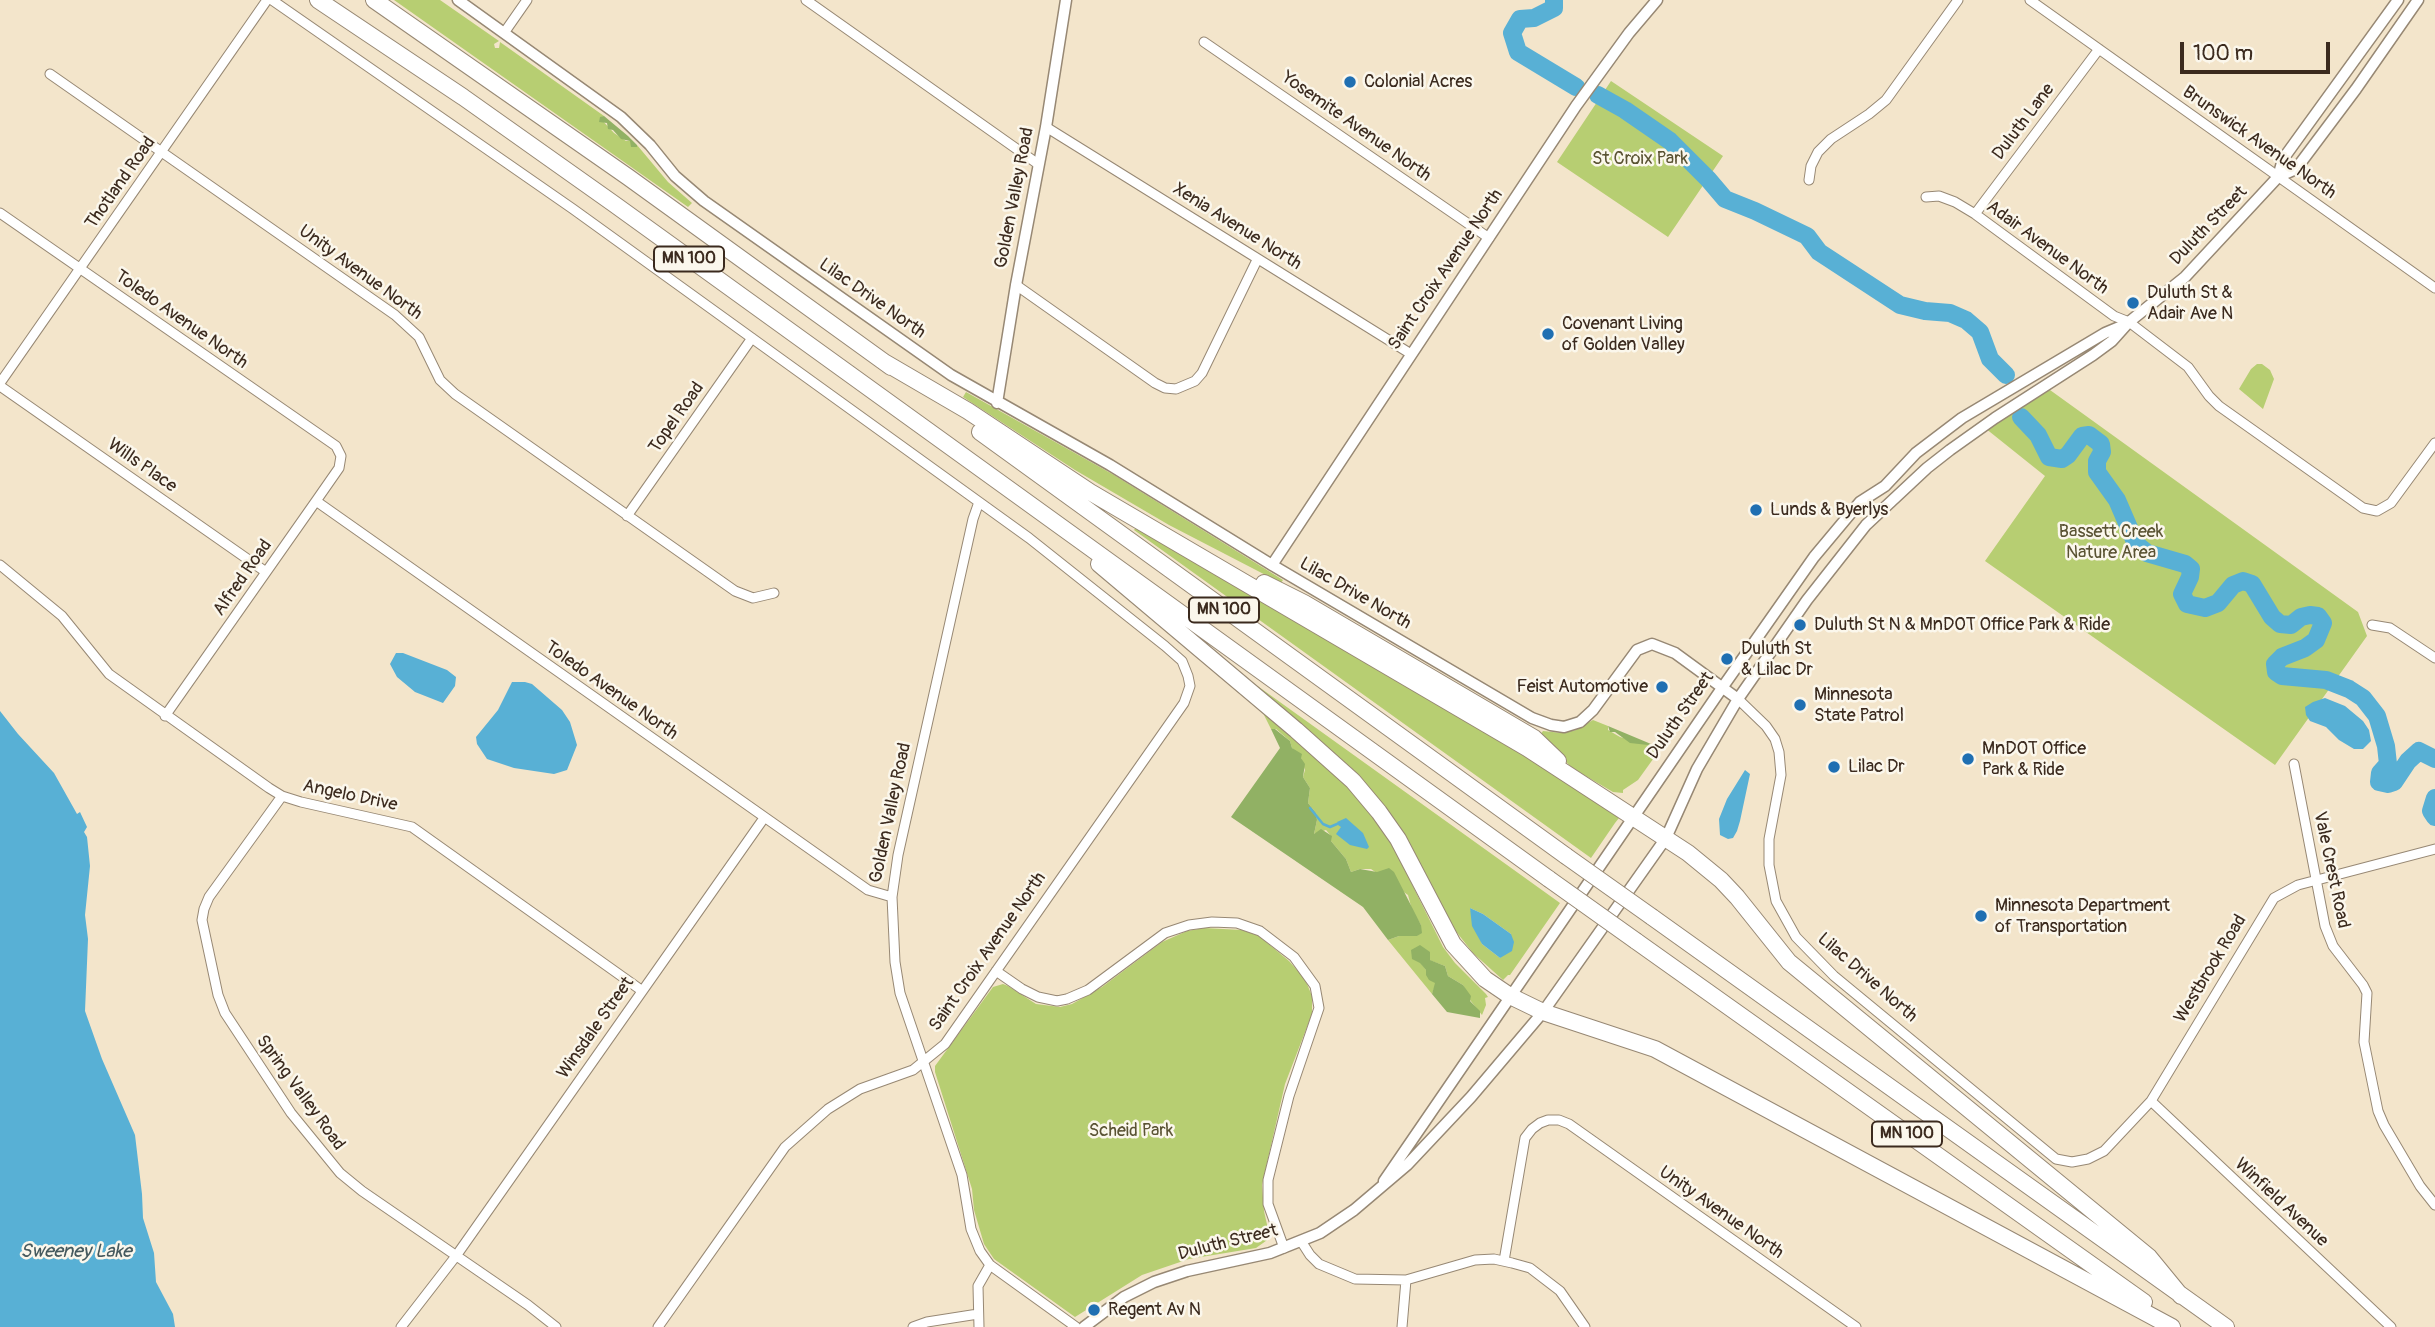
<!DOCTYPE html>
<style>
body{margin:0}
#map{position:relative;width:2435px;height:1327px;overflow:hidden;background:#f3e5cb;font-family:Pangolin,sans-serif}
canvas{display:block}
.scale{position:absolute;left:2180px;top:42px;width:150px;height:32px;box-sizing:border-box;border:4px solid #3b2a1e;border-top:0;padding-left:9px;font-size:21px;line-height:24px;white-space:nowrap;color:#3b2a1e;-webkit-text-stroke:5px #fbf7ec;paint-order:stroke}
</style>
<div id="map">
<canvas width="2435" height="1327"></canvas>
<div class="scale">100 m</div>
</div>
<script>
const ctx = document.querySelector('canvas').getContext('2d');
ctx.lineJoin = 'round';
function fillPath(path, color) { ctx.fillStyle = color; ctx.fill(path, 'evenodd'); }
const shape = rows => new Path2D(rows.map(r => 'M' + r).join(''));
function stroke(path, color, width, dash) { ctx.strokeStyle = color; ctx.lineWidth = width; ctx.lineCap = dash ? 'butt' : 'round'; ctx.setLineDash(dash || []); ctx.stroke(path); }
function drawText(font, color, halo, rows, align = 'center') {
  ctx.font = font + ' Pangolin,sans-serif'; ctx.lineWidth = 5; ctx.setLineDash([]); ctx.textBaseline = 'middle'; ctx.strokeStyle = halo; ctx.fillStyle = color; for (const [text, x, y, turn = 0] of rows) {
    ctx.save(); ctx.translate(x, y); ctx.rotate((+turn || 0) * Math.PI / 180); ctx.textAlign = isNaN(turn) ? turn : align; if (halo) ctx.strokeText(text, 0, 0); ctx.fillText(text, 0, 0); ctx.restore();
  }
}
fillPath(shape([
 [394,0,440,0,499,41,494,44,495,48,499,48,500,42,604,116,600,118,614,133,626,141,631,141,637,147,637,145,668,182,692,203,688,207],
 [1611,81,1723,156,1668,237,1557,162],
 [2257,364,2262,364,2270,370,2274,379,2263,409,2239,389,2251,369],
 [2050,390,2358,612,2367,636,2275,765,1985,561,2045,476,1985,428],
 [966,392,1114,475,1283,580,1281,583,1169,525,1075,470,963,397],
 [1137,526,1559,776,1619,818,1615,823,1591,858,1134,530],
 [1245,677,1560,903,1510,975,1508,975,1503,980,1473,953,1451,925,1401,836,1242,681],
 [1470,908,1483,914,1511,934,1511,946,1500,958,1482,944],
 [1265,710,1330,765,1381,822,1443,947,1455,963,1486,994,1488,997,1485,998,1486,1005,1482,1015,1470,1000,1463,985,1448,976,1445,966,1429,960,1420,962,1436,983,1432,994,1388,940,1399,936,1417,936,1421,925,1412,910,1408,895,1371,869,1360,869,1351,872,1346,859,1331,841,1331,836,1326,830,1314,834,1317,820,1316,813,1308,803,1310,788,1303,777,1305,770,1301,758,1292,748,1290,741,1276,729,1271,729,1263,713],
 [1593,720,1608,726,1608,730,1620,737,1661,748,1638,780,1623,790,1623,793,1613,792,1572,768,1540,735,1543,731,1562,733,1576,730],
 [1204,928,1242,930,1259,936,1289,961,1305,979,1312,996,1312,1014,1285,1084,1262,1185,1264,1211,1270,1238,1256,1248,1189,1259,1142,1275,1075,1317,994,1259,984,1244,974,1210,972,1189,935,1072,935,1066,993,987,1003,984,1008,986,1036,1004,1060,1007,1072,1004,1102,987,1162,942,1187,931]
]), '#b7ce72');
fillPath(shape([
 [604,116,628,136,637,145,637,147,631,147,630,141,621,139,613,130,608,129,607,123,599,122,600,117],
 [1608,726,1651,744,1648,745,1630,743,1615,732,1610,732],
 [1271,729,1275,729,1290,741,1292,748,1302,754,1301,758,1305,764,1303,777,1310,788,1308,803,1316,813,1317,820,1314,834,1321,829,1332,836,1331,841,1346,859,1351,872,1360,869,1377,872,1389,868,1394,872,1421,925,1422,933,1417,936,1399,936,1388,940,1363,907,1231,817,1280,748],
 [1420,945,1430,952,1430,960,1445,966,1448,976,1463,985,1471,996,1470,1001,1480,1011,1480,1018,1447,1012,1432,994,1435,983,1429,980,1426,975,1426,970,1420,963,1412,959,1411,950]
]), '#91b164');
fillPath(shape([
 [396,653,403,653,447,670,456,677,455,686,443,703,415,692,397,677,390,664],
 [512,682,525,682,532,684,562,710,570,722,577,745,567,770,554,774,514,768,487,759,477,744,476,737,498,710],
 [2325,698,2345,706,2363,721,2369,730,2371,741,2363,749,2354,749,2339,740,2326,727,2310,721,2306,715,2305,707,2313,702],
 [0,711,18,734,54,773,77,814,80,812,87,827,84,832,87,837,90,866,85,915,88,939,85,1011,102,1059,135,1135,142,1194,143,1218,154,1253,156,1282,173,1314,175,1327,0,1327],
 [1745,770,1750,774,1740,821,1737,831,1733,838,1728,839,1720,835,1719,819,1727,799],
 [1346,818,1363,833,1369,847,1367,849,1350,845,1336,834,1341,827,1338,825,1337,822],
 [1470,908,1483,914,1511,934,1514,942,1512,951,1500,958,1482,944,1472,926]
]), '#58b0d5');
stroke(shape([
 [1310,808,1323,824,1330,827,1337,824]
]), '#58b0d5', 2.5);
stroke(shape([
 [1554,0,1554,8,1534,18,1520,19,1512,33,1518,52,1576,87],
 [1598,95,1625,110,1670,141,1708,179,1725,199,1755,211,1807,236,1819,252,1900,305,1925,311,1950,313,1966,320,1980,332,1990,359,2006,375],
 [2021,417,2038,435,2049,457,2062,459,2068,455,2082,436,2089,435,2101,444,2102,452,2097,461,2097,472,2117,500,2136,544,2147,553,2185,564,2191,569,2190,577,2182,594,2187,604,2205,608,2218,603,2233,585,2243,581,2252,584,2272,617,2280,624,2291,625,2301,617,2310,615,2318,616,2323,623,2316,640,2305,648,2282,657,2275,664,2276,672,2282,676,2326,680,2349,689,2363,698,2377,716,2386,746,2388,764,2380,773,2379,782,2388,784,2394,782,2408,761,2419,751,2435,759],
 [2435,798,2431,811,2435,817]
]), '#58b0d5', 18);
const minor = shape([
 [272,0,573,209,1029,538,1165,646,1182,661,1188,676,1190,686,1184,703,945,1044,913,1070,860,1089,828,1109,785,1147,658,1327],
 [806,0,1038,164],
 [2030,0,2435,288],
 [504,33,527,0],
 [1204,42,1489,238],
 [50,74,395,315,419,337,440,380,455,394,735,591,753,598,774,593],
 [1046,127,1411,354],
 [1809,180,1811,166,1818,152,1831,139,1869,114,1886,100,1958,0],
 [1926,197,1939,196,1955,202,1975,214,2114,316,2129,322,2188,367,2209,396,2219,406,2363,508,2377,511,2391,503,2435,443],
 [0,213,336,446,341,456,339,468,316,501,165,716],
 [1975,214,2099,49],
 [1016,285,1155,383,1165,388,1176,389,1195,381,1202,373,1257,260],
 [0,383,267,0],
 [0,386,266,572],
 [316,501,868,890,892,897],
 [979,502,973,519,898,855,892,897,895,962,900,993,962,1175,971,1229,980,1251,990,1265,978,1286,979,1327],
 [627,516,752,338],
 [0,565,62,616,109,674,269,788,282,796,301,802,412,827,641,990],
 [2372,625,2390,628,2435,658],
 [1738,699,1766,726,1775,739,1779,752,1781,775,1769,839,1769,865,1776,901,1796,937,1834,976,2056,1159,2072,1162,2088,1159,2104,1151,2151,1101,2274,898,2298,885,2435,849],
 [2294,764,2325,926,2333,946,2363,985,2367,993,2364,1042,2378,1111,2384,1125,2420,1186,2435,1205],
 [282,796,209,897,204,909,202,920,218,995,225,1013,291,1113,340,1173,362,1191,528,1305,556,1327],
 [996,971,1022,989,1038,997,1057,1001,1067,999,1088,990,1165,933,1189,925,1212,922,1237,923,1260,931,1294,957,1315,986,1319,1008,1289,1096,1268,1180,1268,1204,1284,1248],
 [2151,1101,2391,1327],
 [1301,1241,1310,1255,1319,1264,1355,1279,1406,1280,1475,1260,1494,1259,1512,1263,1530,1268,1560,1291,1585,1327],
 [1504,1261,1525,1138,1532,1129,1540,1123,1548,1120,1559,1120,1569,1124,1856,1327],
 [990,1265,1076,1327],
 [401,1327,456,1256,764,818],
 [913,1327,927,1322,978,1314],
 [1402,1327,1406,1280]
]);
const tertiary = shape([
 [458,0,621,117,650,145,675,176,704,201,951,375,1110,465,1272,565,1532,718,1551,725,1564,727,1580,722,1593,710,1637,650,1652,644,1675,653,1738,699],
 [2278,177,2283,159,2398,0],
 [997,403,1016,285,1046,127,1066,0],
 [1272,565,1576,106,1629,33,1657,0],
 [1384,1181,1722,688,1814,557,1860,502,1885,486,1916,453,1962,418,2105,333,2124,325],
 [1084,1327,1124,1297,1154,1282,1187,1271,1270,1253,1320,1233,1354,1210,1407,1165,1471,1097,1543,1012,1666,838,1697,769,1738,699,1807,600,1866,525,1927,468,1950,450,1995,418,2093,355,2112,341,2129,322,2185,277,2278,177,2296,169,2356,89,2418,0]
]);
const motorway = shape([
 [318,0,463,97,614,204,1549,879],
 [374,0,628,177,891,367],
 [884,362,968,411,1090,492,1527,748,1688,853,1721,880,1737,897,1789,962,2149,1257,2181,1296],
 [980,432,1566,856],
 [1099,564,1296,730,1353,781,1379,812,1398,839,1453,944,1485,979,1510,996,1543,1012,1655,1049,2172,1327],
 [1264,583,1304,603,1534,738,1558,761],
 [1652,917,2226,1327],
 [1636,941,2144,1302]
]);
stroke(minor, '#978874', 11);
stroke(tertiary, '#978874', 13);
stroke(motorway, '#978874', 18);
stroke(minor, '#fff', 9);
stroke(tertiary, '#fff', 10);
stroke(motorway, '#fff', 16);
const motorwayBridge = shape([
 [1566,856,1652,917],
 [1549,879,1636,941]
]);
stroke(motorwayBridge, '#978874', 18, []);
stroke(motorwayBridge, '#fff', 16);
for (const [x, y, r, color] of [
 [1350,82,7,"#1f6fb2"],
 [2133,303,7,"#1f6fb2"],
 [1548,334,7,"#1f6fb2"],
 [1756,510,7,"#1f6fb2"],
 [1800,625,7,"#1f6fb2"],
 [1727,659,7,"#1f6fb2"],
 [1662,687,7,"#1f6fb2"],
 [1800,705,7,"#1f6fb2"],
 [1968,759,7,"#1f6fb2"],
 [1834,767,7,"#1f6fb2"],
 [1981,916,7,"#1f6fb2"],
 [1094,1310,7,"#1f6fb2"]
]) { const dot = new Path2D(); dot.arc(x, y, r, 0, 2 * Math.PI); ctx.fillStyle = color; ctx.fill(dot); stroke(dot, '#fbf7ec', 2.5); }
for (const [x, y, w] of [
 [689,259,70],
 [1224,610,70],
 [1907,1134,70]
]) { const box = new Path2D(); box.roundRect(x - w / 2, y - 12.5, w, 25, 5); ctx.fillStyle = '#fbf7ec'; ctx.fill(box); stroke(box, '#3b2a1e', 2); }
drawText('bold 16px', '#3b2a1e', null, [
 ["MN 100",689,259],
 ["MN 100",1224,610],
 ["MN 100",1907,1134]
]);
drawText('18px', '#3b2a1e', '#fbf7ec', [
 ["Colonial Acres",1364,82],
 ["Duluth St &",2147,293],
 ["Adair Ave N",2147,314],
 ["Covenant Living",1562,324],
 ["of Golden Valley",1562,345],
 ["Lunds & Byerlys",1770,510],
 ["Duluth St N & MnDOT Office Park & Ride",1814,625],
 ["Duluth St",1741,649],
 ["& Lilac Dr",1741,670],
 ["Feist Automotive",1648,687,"right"],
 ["Minnesota",1814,695],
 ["State Patrol",1814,716],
 ["MnDOT Office",1982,749],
 ["Park & Ride",1982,770],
 ["Lilac Dr",1848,767],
 ["Minnesota Department",1995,906],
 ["of Transportation",1995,927],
 ["Regent Av N",1108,1310]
], 'left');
drawText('18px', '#3b2a1e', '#fbf7ec', [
 ["Duluth Lane",2024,122,-53],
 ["Yosemite Avenue North",1356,127,35],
 ["Brunswick Avenue North",2259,143,35],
 ["Thotland Road",121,183,-55],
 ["Golden Valley Road",1015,198,-79],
 ["Duluth Street",2209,226,-46],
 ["Xenia Avenue North",1237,227,32],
 ["Adair Avenue North",2047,248,36],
 ["Saint Croix Avenue North",1446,270,-56],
 ["Unity Avenue North",360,273,36],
 ["Lilac Drive North",872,299,35],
 ["Toledo Avenue North",181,320,35],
 ["Topel Road",677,418,-55],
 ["Wills Place",142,466,35],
 ["Alfred Road",243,578,-55],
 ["Lilac Drive North",1355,594,30],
 ["Toledo Avenue North",611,691,35],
 ["Duluth Street",1681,716,-55],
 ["Angelo Drive",350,796,12],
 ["Golden Valley Road",891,813,-78],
 ["Vale Crest Road",2331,870,78],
 ["Saint Croix Avenue North",988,952,-55],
 ["Westbrook Road",2211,969,-59],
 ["Lilac Drive North",1867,978,41],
 ["Winsdale Street",596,1028,-55],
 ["Spring Valley Road",300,1093,54],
 ["Winfield Avenue",2281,1203,43],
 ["Unity Avenue North",1721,1213,35],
 ["Duluth Street",1228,1243,-14]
]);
drawText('18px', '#5a5333', '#fbf7ec', [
 ["St Croix Park",1640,159],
 ["Bassett Creek",2111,532],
 ["Nature Area",2111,553],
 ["Scheid Park",1131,1131]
]);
drawText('italic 19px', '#45595e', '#fbf7ec', [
 ["Sweeney Lake",76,1252]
]);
</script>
